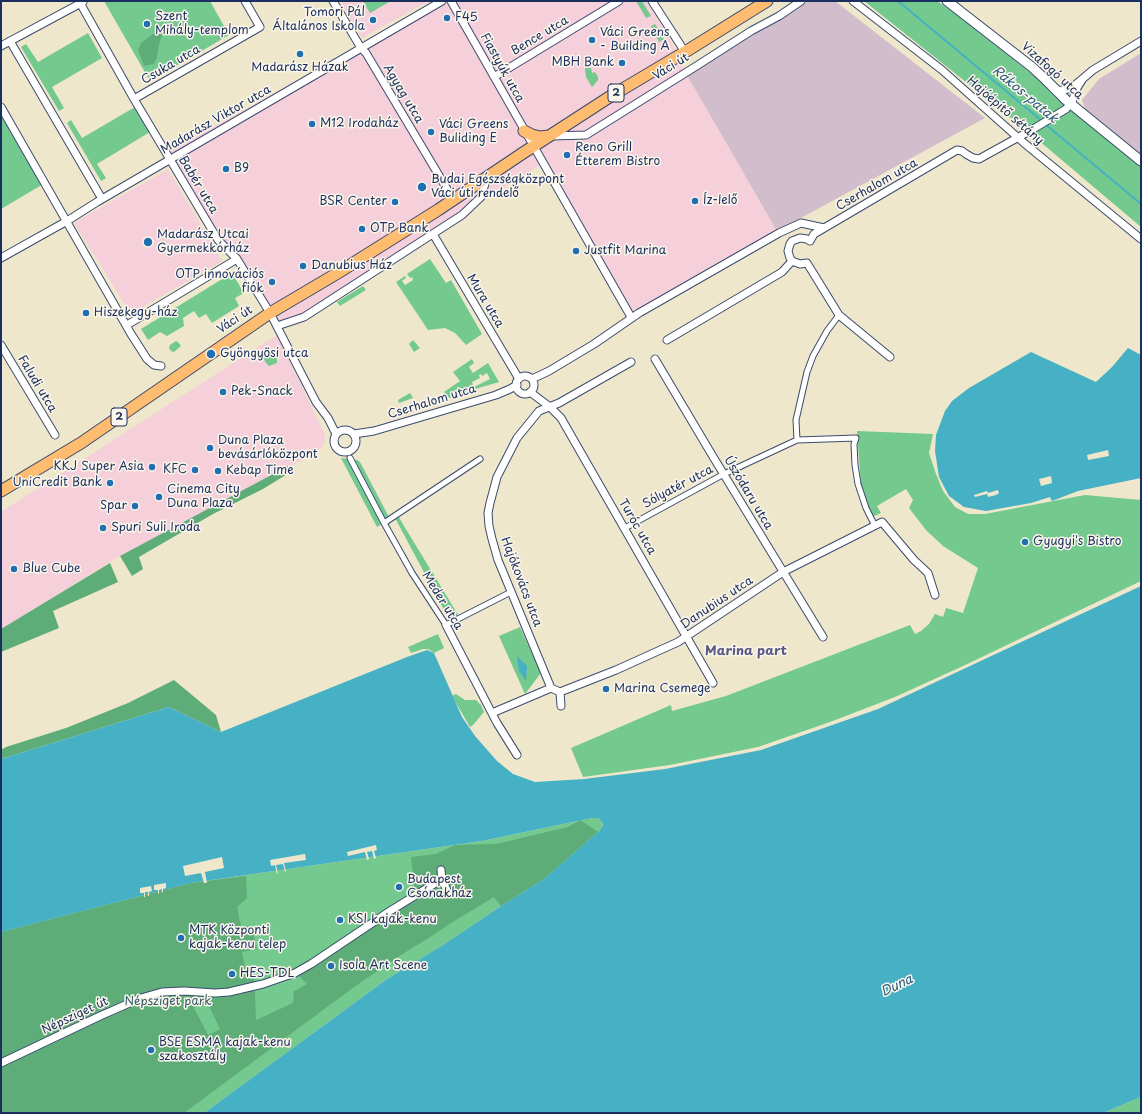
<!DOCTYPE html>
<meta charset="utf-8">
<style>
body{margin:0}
#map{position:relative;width:1142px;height:1114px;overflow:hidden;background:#efe7cb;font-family:"Playpen Sans",sans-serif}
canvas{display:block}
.frame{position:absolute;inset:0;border:2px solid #1b2f5e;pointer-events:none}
</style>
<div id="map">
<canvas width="1142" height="1114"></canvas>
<div class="frame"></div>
</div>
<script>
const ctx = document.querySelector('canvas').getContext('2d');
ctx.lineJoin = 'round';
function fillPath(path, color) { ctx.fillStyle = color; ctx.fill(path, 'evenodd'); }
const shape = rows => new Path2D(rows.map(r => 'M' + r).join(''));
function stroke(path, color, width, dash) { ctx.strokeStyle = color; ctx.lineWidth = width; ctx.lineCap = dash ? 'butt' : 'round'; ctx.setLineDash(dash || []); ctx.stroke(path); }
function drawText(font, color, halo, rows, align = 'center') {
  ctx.font = font + ' "Playpen Sans",sans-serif'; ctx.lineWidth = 3; ctx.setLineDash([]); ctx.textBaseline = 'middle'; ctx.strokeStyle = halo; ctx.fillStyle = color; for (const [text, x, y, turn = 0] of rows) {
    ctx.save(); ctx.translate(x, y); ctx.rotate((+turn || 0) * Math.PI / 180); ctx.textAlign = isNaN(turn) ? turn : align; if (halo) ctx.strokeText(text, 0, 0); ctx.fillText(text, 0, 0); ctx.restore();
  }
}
fillPath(shape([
 [340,1,429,1,362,38],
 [432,1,647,1,673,45,687,75,777,231,637,310,631,310,545,162,286,327,262,308,169,152,356,47],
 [168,169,222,261,131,314,74,223],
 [277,335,325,435,324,445,313,454,120,556,1,629,1,512]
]), '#f5cfd9');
fillPath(shape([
 [808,1,835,1,985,118,777,231,687,75],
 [1141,53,1141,165,1086,111,1082,100,1099,79]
]), '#d1bdcb');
fillPath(shape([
 [104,1,210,1,229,35,150,81],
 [363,1,388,1,389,2,370,13],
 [636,1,642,1,651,16,646,18],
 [864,1,937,1,956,14,1037,78,1055,97,1141,165,1141,227,1044,145,1007,115,995,107,971,86],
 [655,24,664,39,659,42,651,26],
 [88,33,102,58,52,87,64,108,59,111,21,47,26,44,38,62],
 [585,68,591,68,592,73,595,72,598,77,598,80,592,87,586,77],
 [1,107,45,183,1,209],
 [135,107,150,132,97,164,106,178,101,181,67,123,71,120,82,138],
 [430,259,446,283,451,280,482,334,466,345,455,333,445,328,428,330,396,282,405,276,406,278,402,281,405,285,413,280,412,277,410,278,407,274],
 [232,273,244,293,235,298,239,306,212,323,206,314,199,318,194,311,183,318,184,326,167,336,160,332,148,340,141,329],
 [363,286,366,290,340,306,337,302],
 [413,340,420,348,414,352,409,344],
 [176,341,178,342,181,346,174,352,171,351,169,348,170,345],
 [271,352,276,352,277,355,277,363,269,366,265,362,263,355],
 [472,359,474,363,469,367,473,373,488,363,499,382,458,394,457,391,451,394,452,397,449,398,444,392,460,381,453,372],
 [487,373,490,379,474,387,472,382,480,378,479,375,481,374,482,376],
 [410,393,413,398,399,403,398,400],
 [857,431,933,434,929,453,936,474,943,491,955,507,968,514,985,514,1085,495,1141,500,1141,581,963,666,895,697,830,722,758,747,670,765,583,777,571,748,671,705,672,711,726,696,910,625,915,634,921,631,929,624,935,614,943,617,946,608,963,613,978,568,943,546,926,530,909,508,913,500,906,489,877,506,881,513,872,517,861,485],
 [341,458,357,460,360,462,390,519,377,527],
 [397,514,404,526,460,618,451,623,394,516],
 [520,627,541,673,525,694,499,636],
 [438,634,444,648,434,653,428,649,423,649,411,653,408,647],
 [456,694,465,700,476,700,481,705,484,712,473,725,470,727,452,696],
 [592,818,598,818,602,822,603,826,598,832,544,879,501,906,443,945,387,979,204,1113,1,1113,1,932,191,883,482,841],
 [1141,1097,1141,1113,1103,1113]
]), '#73c98e');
fillPath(shape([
 [158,30,164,32,161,37,159,45,157,57,154,64,144,66,138,50,141,43],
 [288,466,289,473,263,489,213,514,139,557,143,569,132,576,120,556],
 [110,563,118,582,53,611,59,628,1,652,1,629],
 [174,680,216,715,221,732,169,707,1,759,1,750,6,747,66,728,128,703],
 [580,820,598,832,544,879,501,906,494,897,451,923,427,939,401,955,354,987,184,1113,1,1113,1,932,191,883,246,876,247,898,237,907,241,926,252,927,257,949,242,952,245,967,254,967,256,1020,293,1003,294,991,307,984,299,976,311,964,415,895,411,857,436,854,455,845,496,844,568,827],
 [207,1002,220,1029,208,1035,194,1008]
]), '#5ead79');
fillPath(shape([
 [1128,348,1141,355,1141,478,1078,491,1052,501,1050,497,1031,503,986,511,964,507,949,496,939,477,935,451,936,435,945,411,952,401,969,388,1031,352,1096,382,1112,367],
 [1141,586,1141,1097,1103,1113,204,1113,387,979,443,945,501,906,544,879,598,832,603,826,602,822,598,818,592,818,482,841,191,883,1,932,1,759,169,707,221,732,407,657,427,650,434,653,462,717,475,736,497,761,513,774,535,782,584,779,665,769,761,750,878,709],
 [517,656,527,666,526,681,519,671]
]), '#46b1c4');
fillPath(shape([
 [1108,450,1109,456,1088,460,1087,455],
 [1051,476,1052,483,1041,486,1039,479],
 [998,490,999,493,996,495,988,497,987,494,975,497,974,495,987,491,988,493],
 [376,845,377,850,374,851,376,858,374,859,372,851,367,852,369,859,367,860,365,852,348,856,347,852],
 [305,854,306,860,284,863,286,872,285,872,283,864,276,865,278,873,277,874,275,865,271,866,270,860],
 [222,857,224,868,205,872,207,883,204,883,201,873,185,876,183,866],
 [166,883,166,888,163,889,163,892,162,893,162,889,159,890,159,893,158,894,158,890,154,890,154,885],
 [151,886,152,891,149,892,149,896,148,896,148,892,145,892,145,897,144,897,144,893,140,893,140,888]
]), '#efe7cb');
stroke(shape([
 [898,1,1042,121],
 [1045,124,1141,204]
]), '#46b1c4', 2);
const pedestrian = shape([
 [797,440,796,420,807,372,813,356,827,331,839,315],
 [350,458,384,523,412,573,446,625,511,592],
 [384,523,480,459],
 [625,528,724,474,797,440,856,438,854,444,855,465,858,484,866,508,875,526]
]);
const minor = shape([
 [79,1,134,99,218,240,237,259,270,313,316,402,328,418,336,434],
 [333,1,361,48,366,53,453,199],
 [451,1,631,317],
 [652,1,685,52],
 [853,1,942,70,1024,143,1141,239],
 [10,41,102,199],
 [1,46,83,2],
 [494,77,619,1],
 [1057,91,1068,89,1074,86,1093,70,1141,41],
 [134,99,260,27,245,1],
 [1,107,131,334,147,359,154,365,161,366],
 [551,136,586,135,698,65,751,31,779,16,801,1],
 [433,234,519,379],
 [1,258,67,221,97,202,442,1],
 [127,325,237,259],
 [277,326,304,317,462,215,481,197,487,177],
 [667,340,782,272,792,261],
 [1,345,55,435],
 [890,357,839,315,807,263,800,264,792,261,790,258,788,251,790,244,792,241,800,238,807,239,810,241,814,234,957,150,962,151,966,154,973,158,979,159,1035,128,1066,109,1072,102,1077,88,1082,80],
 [655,359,712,455,823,637],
 '516 385a9 9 0 1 1 18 0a9 9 0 1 1-18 0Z',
 [532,379,549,371,594,344,639,313,779,233,801,223,824,228],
 [530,392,550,407,561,418,713,683],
 '334 441a11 11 0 1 1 22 0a11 11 0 1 1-22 0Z',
 [354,434,374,431,496,395,510,389,517,385],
 [446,625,497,723,517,755],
 [560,692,616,670,678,642,783,572,882,522,914,560,928,573,935,595],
 [561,706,560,692,551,688,498,560,492,539,489,526,488,513,490,503,497,477,517,438,539,411,559,403,631,362],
 [492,713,551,688],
 [441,870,442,879],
 [1,1063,100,1016,141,998,162,992,184,991,215,993,229,992,263,984,295,973,311,964,390,911,442,879,448,893]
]);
const tertiary = shape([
 [947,1,1032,67,1045,79,1066,100,1141,161]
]);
const primary = shape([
 [524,131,532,135,540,137,549,136],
 [1,491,81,443,270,313,336,274,438,210,523,153,611,96,685,52,767,1]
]);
stroke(pedestrian, '#3b4b6e', 7);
stroke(minor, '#3b4b6e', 9);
stroke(tertiary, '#3b4b6e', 11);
stroke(primary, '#3b4b6e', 13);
stroke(pedestrian, '#fff', 5);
stroke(minor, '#fff', 7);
stroke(tertiary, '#fff', 9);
stroke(primary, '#febc70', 11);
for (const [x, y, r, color] of [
 [447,18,4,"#1f6fb2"],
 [373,20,4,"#1f6fb2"],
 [147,24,4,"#1f6fb2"],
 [592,40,4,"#1f6fb2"],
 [300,54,4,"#1f6fb2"],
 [622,63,4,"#1f6fb2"],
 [312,124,4,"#1f6fb2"],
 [431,132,4,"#1f6fb2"],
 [567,155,4,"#1f6fb2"],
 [226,169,4,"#1f6fb2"],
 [422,187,5,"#1f6fb2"],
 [695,201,4,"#1f6fb2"],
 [395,202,4,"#1f6fb2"],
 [362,229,4,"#1f6fb2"],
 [148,242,5,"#1f6fb2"],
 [576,251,4,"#1f6fb2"],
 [303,266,4,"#1f6fb2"],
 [272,282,4,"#1f6fb2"],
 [86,313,4,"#1f6fb2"],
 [211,354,5,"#1f6fb2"],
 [223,392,4,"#1f6fb2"],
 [210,448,4,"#1f6fb2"],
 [152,467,4,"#1f6fb2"],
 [195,470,4,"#1f6fb2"],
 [218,471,4,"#1f6fb2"],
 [110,483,4,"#1f6fb2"],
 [159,497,4,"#1f6fb2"],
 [135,506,4,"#1f6fb2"],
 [103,528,4,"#1f6fb2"],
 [1025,542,4,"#1f6fb2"],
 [14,569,4,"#1f6fb2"],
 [606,689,4,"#1f6fb2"],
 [399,887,4,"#1f6fb2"],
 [340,920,4,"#1f6fb2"],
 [181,938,4,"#1f6fb2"],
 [331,966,4,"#1f6fb2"],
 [232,974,4,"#1f6fb2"],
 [151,1050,4,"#1f6fb2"]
]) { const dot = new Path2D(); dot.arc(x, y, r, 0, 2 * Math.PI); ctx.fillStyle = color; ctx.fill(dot); stroke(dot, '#fbf7ec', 1.5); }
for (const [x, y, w] of [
 [616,93,16],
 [119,417,16]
]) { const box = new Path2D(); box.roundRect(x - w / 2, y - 9, w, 18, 3); ctx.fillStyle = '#fbf7ec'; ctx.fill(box); stroke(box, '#1b2f5e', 1); }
drawText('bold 11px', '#1b2f5e', null, [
 ["2",616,93],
 ["2",119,417]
]);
drawText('12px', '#1b2f5e', '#fbf7ec', [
 ["Tomori Pál",365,13,"right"],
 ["Általános Iskola",365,27,"right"],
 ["Szent",155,17],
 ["Mihály-templom",155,31],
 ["F45",455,18],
 ["Váci Greens",600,33],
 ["- Building A",600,47],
 ["MBH Bank",614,63,"right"],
 ["Madarász Házak",300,68,"center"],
 ["M12 Irodaház",320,124],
 ["Váci Greens",439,125],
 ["Buliding E",439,139],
 ["Reno Grill",575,148],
 ["Étterem Bistro",575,162],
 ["B9",234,169],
 ["Budai Egészségközpont",431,180],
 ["Váci úti rendelő",431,194],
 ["Íz-lelő",703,201],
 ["BSR Center",387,202,"right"],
 ["OTP Bank",370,229],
 ["Madarász Utcai",157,235],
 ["Gyermekkórház",157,249],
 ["Justfit Marina",584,251],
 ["Danubius Ház",311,266],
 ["OTP innovációs",264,275,"right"],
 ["fiók",264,289,"right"],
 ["Hiszekegy-ház",94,313],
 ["Gyöngyösi utca",220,354],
 ["Pek-Snack",231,392],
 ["Duna Plaza",218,441],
 ["bevásárlóközpont",218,455],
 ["KKJ Super Asia",144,467,"right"],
 ["KFC",187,470,"right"],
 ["Kebap Time",226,471],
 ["UniCredit Bank",102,483,"right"],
 ["Cinema City",167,490],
 ["Duna Plaza",167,504],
 ["Spar",127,506,"right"],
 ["Spuri Suli Iroda",111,528],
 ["Gyugyi's Bistro",1033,542],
 ["Blue Cube",22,569],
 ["Marina Csemege",614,689],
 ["Budapest",407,880],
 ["Csónakház",407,894],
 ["KSI kajak-kenu",348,920],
 ["MTK Központi",189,931],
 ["kajak-kenu telep",189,945],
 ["Isola Art Scene",339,966],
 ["HES-TDL",240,974],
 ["BSE ESMA kajak-kenu",159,1043],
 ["szakosztály",159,1057]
], 'left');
drawText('12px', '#1b2f5e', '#fbf7ec', [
 ["Bence utca",540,36,-31],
 ["Csuka utca",171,65,-30],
 ["Váci út",671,67,-32],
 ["Fiastyúk utca",502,68,61],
 ["Vizafogó utca",1052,71,42],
 ["Agyag utca",403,94,59],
 ["Hajóépítő sétány",1005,111,41],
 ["Madarász Viktor utca",216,120,-30],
 ["Babér utca",198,185,59],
 ["Cserhalom utca",877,185,-30],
 ["Mura utca",485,301,59],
 ["Váci út",235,320,-34],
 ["Faludi utca",37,384,59],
 ["Cserhalom utca",432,402,-17],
 ["Sólyatér utca",678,487,-28],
 ["Úszódaru utca",748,493,59],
 ["Turóc utca",637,527,60],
 ["Hajókovács utca",521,582,69],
 ["Meder utca",442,601,58],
 ["Danubius utca",717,603,-34],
 ["Népsziget út",75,1016,-25]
]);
drawText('12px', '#355d6c', '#fbf7ec', [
 ["Népsziget park",168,1002]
]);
drawText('italic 13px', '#2a5c82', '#fbf7ec', [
 ["Rákos-patak",1025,95,40],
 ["Duna",897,986,-26]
]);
drawText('bold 13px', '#5c5986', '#fbf7ec', [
 ["Marina part",746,651]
]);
</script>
